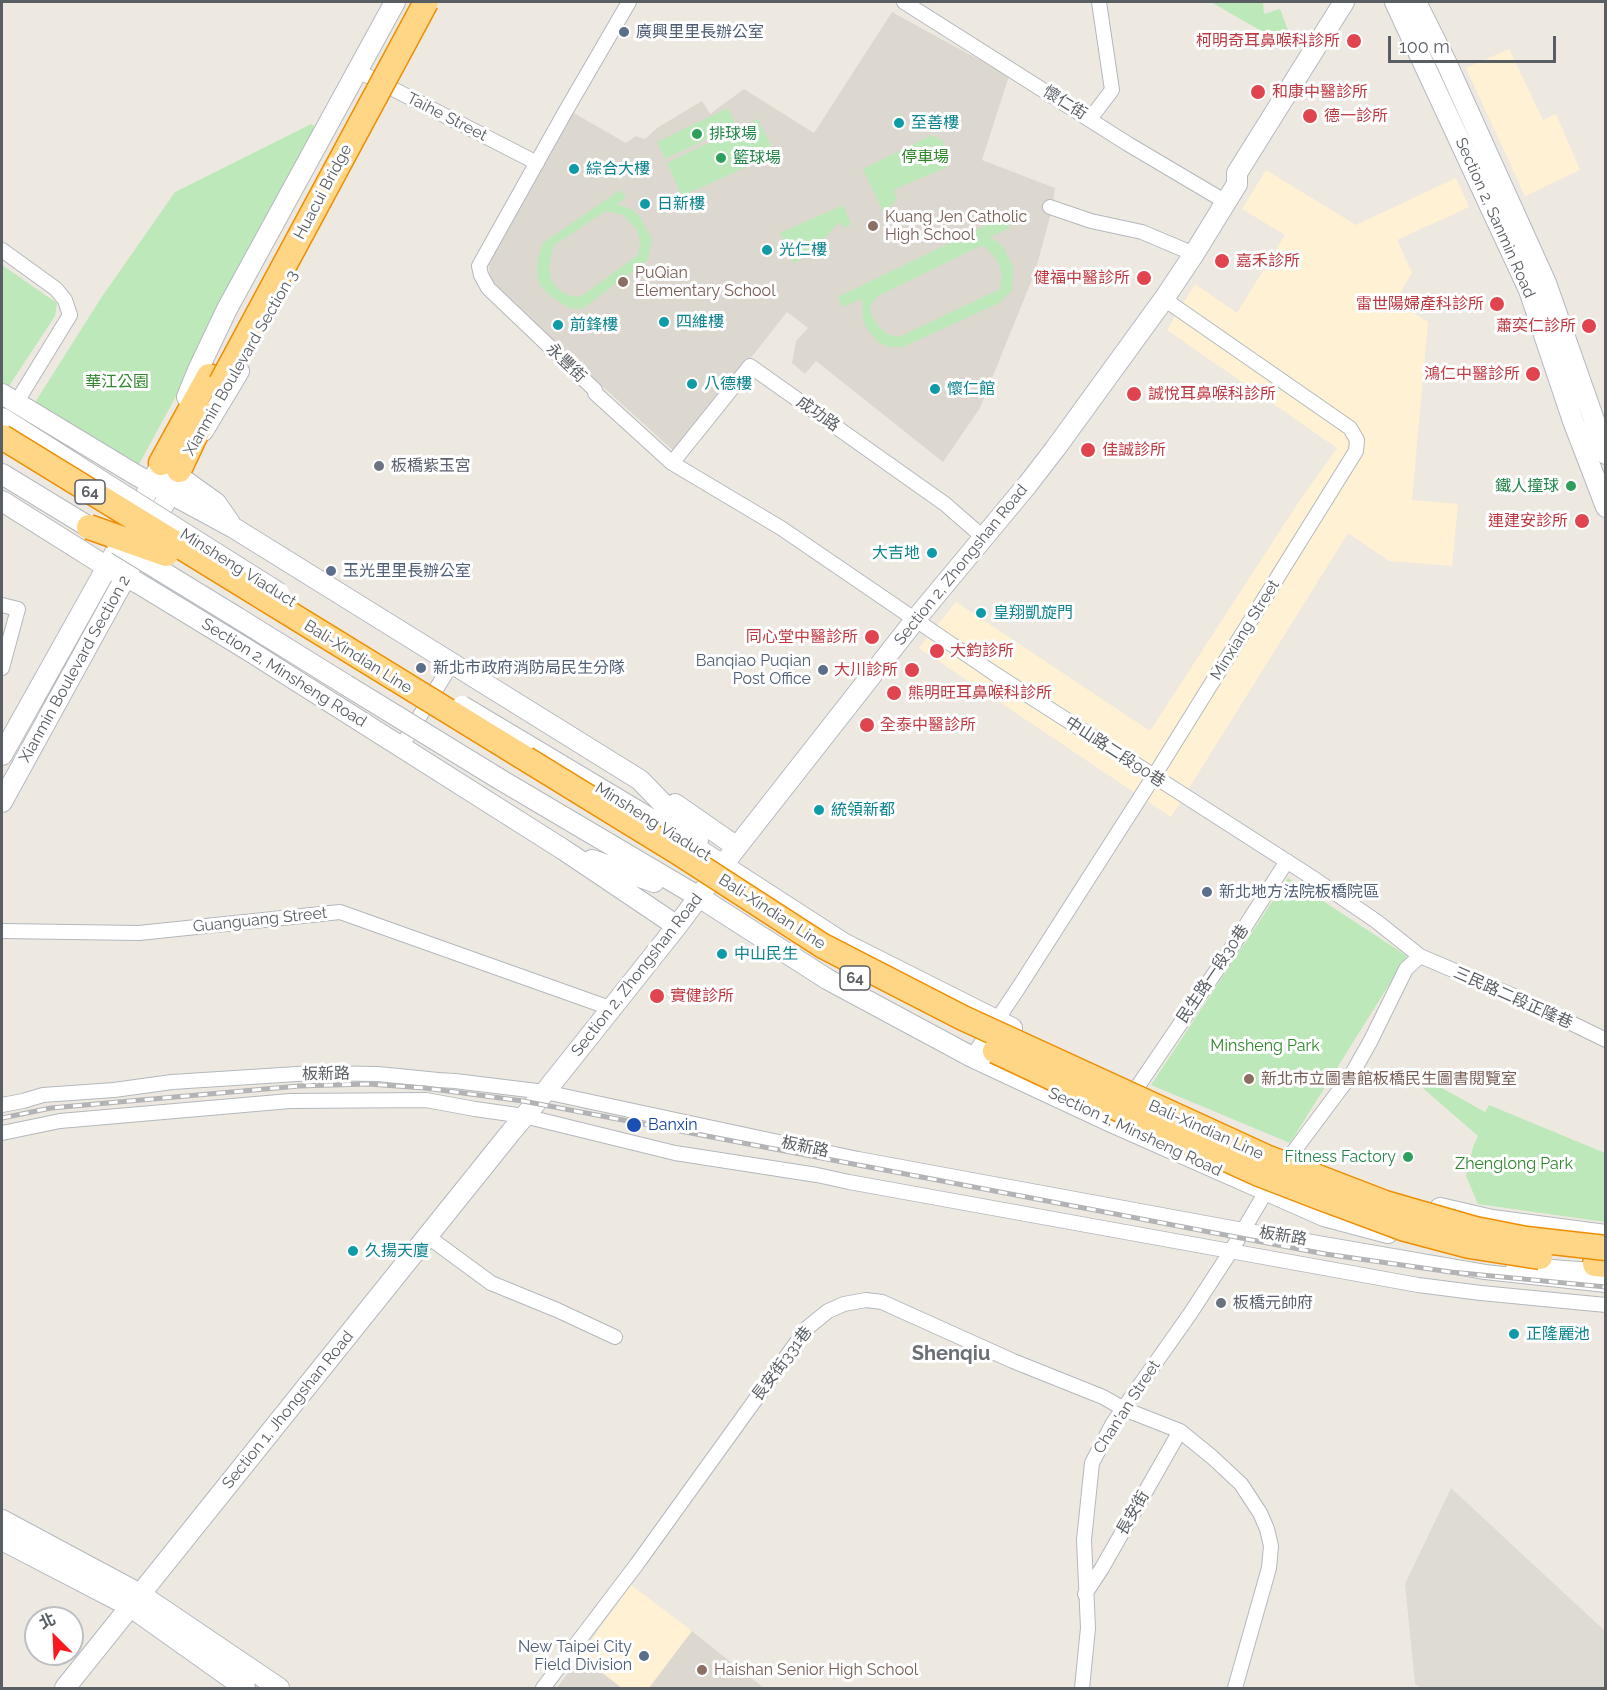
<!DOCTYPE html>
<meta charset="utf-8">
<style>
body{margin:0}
#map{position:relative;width:1607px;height:1690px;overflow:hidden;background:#eee9e0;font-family:Raleway,"Noto Sans TC",sans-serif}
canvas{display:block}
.frame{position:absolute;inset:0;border:3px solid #595e63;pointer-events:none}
.north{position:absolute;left:24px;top:1606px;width:60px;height:60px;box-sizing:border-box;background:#fff;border:2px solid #bdbfc1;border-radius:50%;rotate:336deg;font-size:16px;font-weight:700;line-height:24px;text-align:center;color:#595e63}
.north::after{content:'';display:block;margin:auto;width:21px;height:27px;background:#fa191c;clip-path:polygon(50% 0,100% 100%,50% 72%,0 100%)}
.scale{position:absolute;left:1388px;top:36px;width:168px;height:27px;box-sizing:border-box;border:3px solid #595e63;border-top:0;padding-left:8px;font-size:18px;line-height:21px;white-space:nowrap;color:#595e63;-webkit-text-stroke:4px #fff;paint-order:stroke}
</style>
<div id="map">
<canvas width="1607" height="1690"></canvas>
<div class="frame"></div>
<div class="north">北</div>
<div class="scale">100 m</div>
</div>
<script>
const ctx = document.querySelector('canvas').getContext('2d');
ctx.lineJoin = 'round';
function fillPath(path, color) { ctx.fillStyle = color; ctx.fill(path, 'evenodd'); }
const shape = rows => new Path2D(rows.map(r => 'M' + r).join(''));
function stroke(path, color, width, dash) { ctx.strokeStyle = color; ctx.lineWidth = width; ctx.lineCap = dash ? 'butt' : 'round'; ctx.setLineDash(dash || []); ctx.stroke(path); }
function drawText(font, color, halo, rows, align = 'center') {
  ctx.font = font + ' Raleway,"Noto Sans TC",sans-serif'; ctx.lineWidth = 6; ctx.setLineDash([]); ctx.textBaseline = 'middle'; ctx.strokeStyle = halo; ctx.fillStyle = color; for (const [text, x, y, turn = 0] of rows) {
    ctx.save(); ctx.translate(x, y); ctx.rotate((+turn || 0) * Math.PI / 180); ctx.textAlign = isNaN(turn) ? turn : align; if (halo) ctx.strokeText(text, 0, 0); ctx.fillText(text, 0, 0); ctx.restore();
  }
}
fillPath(shape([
 [1509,49,1543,120,1556,114,1580,170,1525,196,1466,68],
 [1266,170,1356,225,1456,178,1469,207,1397,240,1412,273,1395,301,1428,322,1412,500,1458,504,1452,566,1389,561,1348,533,1171,817,919,648,956,602,1150,731,1300,500,1337,448,1167,330,1195,284,1237,313,1285,235,1242,209],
 [631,1585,692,1631,649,1688,622,1688,580,1656]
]), '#fff1d4');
fillPath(shape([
 [1451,1488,1605,1631,1605,1688,1422,1688,1415,1684,1405,1584]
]), '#dedbd5');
fillPath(shape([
 [892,12,1009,76,982,160,1055,188,1052,210,1035,272,980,408,943,462,816,361,805,374,792,363,796,341,808,328,787,312,676,453,542,332,490,279,489,263,572,112,626,143,636,136,645,139,657,128,702,101,710,114,744,89,814,133],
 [692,1631,718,1652,764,1688,649,1688],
 [580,1656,622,1688,557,1688]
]), '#ddd8cf');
fillPath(shape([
 [1211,2,1263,2,1264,14,1280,9,1296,51],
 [728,108,736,125,665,159,657,142],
 [758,119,775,154,682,196,667,163],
 [311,124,321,130,138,466,34,404,101,298,175,192],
 [932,135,944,142,943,156,947,167,893,190,897,199,884,214,863,169],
 [620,190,626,197,617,204,633,210,640,217,652,239,648,260,582,309,569,308,549,295,539,284,537,271,538,258,543,243],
 [606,211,623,215,637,230,640,242,638,255,580,297,567,295,558,289,551,280,549,268,553,246],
 [843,205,851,224,845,228,839,222,820,243,794,264,780,233],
 [1005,216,1010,228,990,237,1003,246,1013,267,1012,290,999,303,903,347,890,347,879,343,866,327,863,320,862,299,842,307,838,297],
 [984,246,993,255,999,264,1002,278,1000,289,899,337,888,334,879,327,871,314,870,305,878,296,978,247],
 [2,265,57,303,55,316,7,389,2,385],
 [1288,878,1407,956,1290,1143,1151,1085],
 [1422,1077,1485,1112,1489,1105,1605,1153,1605,1222,1478,1204,1466,1176,1473,1147,1478,1136,1417,1083]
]), '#bde8b9');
const street = shape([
 [629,2,564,114,479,266,481,275,488,288,595,390,595,393,672,463,781,528,995,674,1316,880,1376,921,1420,956,1528,1002,1606,1040],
 [904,2,1128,144,1226,202],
 [358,71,537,163],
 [1090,119,1112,90,1099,2],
 [1050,207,1091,221,1142,232,1194,254],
 [2,250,56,289,65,300,70,315,16,403],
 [672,463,750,366,945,504,984,538],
 [2,605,18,609,2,668],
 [401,747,452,663],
 [2,931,139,933,340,912,610,1008],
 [972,1057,1019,987,1154,776,1356,451,1357,440,1350,428,1164,299],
 [1138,1086,1225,958,1287,861],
 [2,1105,23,1101,43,1095,114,1090,172,1082,313,1073,378,1074,438,1080,455,1081,545,1092,858,1159,1243,1230,1485,1272,1606,1285],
 [2,1133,60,1121,290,1101,426,1100,475,1109,524,1116,675,1153,817,1175,849,1182,1418,1285,1481,1293,1606,1305],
 [1282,1167,1353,1072,1370,1042,1406,969,1420,956],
 [427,1236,491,1283,557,1310,615,1337],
 [1085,1594,1102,1568,1180,1431],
 [543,1688,637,1564,807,1328,828,1311,844,1304,866,1300,882,1302,1013,1361,1103,1397,1124,1409,1180,1431,1212,1457,1241,1484,1260,1513,1267,1529,1271,1546,1269,1568,1235,1688],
 [1082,1688,1088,1628,1084,1540,1092,1463,1113,1423,1190,1314,1231,1251,1271,1183]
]);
const secondary = shape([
 [1395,2,1529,290,1573,421,1606,507],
 [1416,2,1447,64,1546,283,1606,454],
 [2,394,136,475,234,528,640,780,698,840],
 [187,397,198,370,227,309,395,2],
 [2,418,114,489],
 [203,431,239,371],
 [2,474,89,527],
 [177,475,216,503,230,523],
 [2,501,107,567,138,583,248,650,564,850,677,926],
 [238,618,346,685],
 [524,743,656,822,843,943,1012,1028],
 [2,755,130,526,157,472],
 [501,780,699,897,827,979,972,1057,1109,1121,1324,1216,1388,1233],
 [2,802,125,578,146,535,170,494,179,470,186,458],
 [675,804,737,847],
 [592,860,654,882],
 [1440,1208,1492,1220,1606,1235],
 [1516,1264,1552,1270,1606,1274],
 [2,1520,140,1594,279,1688],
 [2,1540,131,1607,245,1688],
 [65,1688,511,1132,545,1092,677,926,722,866,915,620,1028,484,1055,449,1164,299,1194,254,1237,184,1237,173,1344,2]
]);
const highway = shape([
 [161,463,209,376],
 [179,470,205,415],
 [1595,1264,1606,1265]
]);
stroke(street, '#b3b8bc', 16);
stroke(secondary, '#b4b9bf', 22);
stroke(highway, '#ee8e00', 27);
stroke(street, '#fff', 14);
stroke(secondary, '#fff', 20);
stroke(highway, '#ffd586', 24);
const rail = shape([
 [2,1118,51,1108,299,1086,368,1084,425,1088,523,1101,1325,1254,1451,1272,1606,1287]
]);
stroke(rail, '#b2b3b4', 5);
stroke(rail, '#fff', 3, [9]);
const secondaryBridge = shape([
 [114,489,279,593],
 [117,544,238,618],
 [346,685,501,780],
 [462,706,524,743]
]);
const highwayBridge = shape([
 [221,383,426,2],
 [2,437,676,851,823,946,963,1018,1266,1157,1385,1203,1475,1229,1526,1239,1606,1248],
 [89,527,166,554],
 [995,1051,1182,1139,1259,1174,1316,1196,1405,1229,1469,1246,1540,1257]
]);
stroke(secondaryBridge, '#b4b9bf', 22, []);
stroke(highwayBridge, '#ee8e00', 27, []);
stroke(secondaryBridge, '#fff', 20);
stroke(highwayBridge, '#ffd586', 24);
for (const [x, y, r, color] of [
 [624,32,6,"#5c6f8a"],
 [1354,41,8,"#e0444e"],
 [1258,92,8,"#e0444e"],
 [1310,116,8,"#e0444e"],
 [899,123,6,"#0f9aa8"],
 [697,134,6,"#2e9e5b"],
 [721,158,6,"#2e9e5b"],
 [574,169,6,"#0f9aa8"],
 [645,204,6,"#0f9aa8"],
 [873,226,6,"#8d6e63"],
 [767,250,6,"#0f9aa8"],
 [1222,261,8,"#e0444e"],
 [1144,278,8,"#e0444e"],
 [623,282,6,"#8d6e63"],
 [1497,304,8,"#e0444e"],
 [664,322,6,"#0f9aa8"],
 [558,325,6,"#0f9aa8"],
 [1589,326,8,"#e0444e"],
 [1533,374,8,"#e0444e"],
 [692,384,6,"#0f9aa8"],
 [935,389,6,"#0f9aa8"],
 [1134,394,8,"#e0444e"],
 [1088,450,8,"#e0444e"],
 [379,466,6,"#6b7280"],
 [1571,486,6,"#2e9e5b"],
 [1582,521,8,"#e0444e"],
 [932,553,6,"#0f9aa8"],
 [331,571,6,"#5c6f8a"],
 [981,613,6,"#0f9aa8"],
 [872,637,8,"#e0444e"],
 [937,651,8,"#e0444e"],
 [421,668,6,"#5c6f8a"],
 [823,670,6,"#5c6f8a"],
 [912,670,8,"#e0444e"],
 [894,693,8,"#e0444e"],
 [867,725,8,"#e0444e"],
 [819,810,6,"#0f9aa8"],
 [1207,892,6,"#5c6f8a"],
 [722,954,6,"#0f9aa8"],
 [657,996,8,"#e0444e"],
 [1249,1079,6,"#8d6e63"],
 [634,1125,8,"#1a4fb4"],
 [1408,1157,6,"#2e9e5b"],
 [353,1251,6,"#0f9aa8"],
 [1221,1303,6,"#6b7280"],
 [1514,1334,6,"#0f9aa8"],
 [644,1656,6,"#5c6f8a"],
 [702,1670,6,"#8d6e63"]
]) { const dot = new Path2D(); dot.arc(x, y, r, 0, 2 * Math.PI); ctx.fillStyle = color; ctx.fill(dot); stroke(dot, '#fff', 2); }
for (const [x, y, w] of [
 [90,492,30],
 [855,978,30]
]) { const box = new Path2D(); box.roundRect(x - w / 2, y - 12, w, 24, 4.5); ctx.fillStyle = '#fff'; ctx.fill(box); stroke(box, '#595e63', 1.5); }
drawText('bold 15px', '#595e63', null, [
 ["64",90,492],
 ["64",855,978]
]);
drawText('16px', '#4e5e75', '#fff', [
 ["廣興里里長辦公室",636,32],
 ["玉光里里長辦公室",343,571],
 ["Banqiao Puqian",811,661,"right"],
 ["Post Office",811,679,"right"],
 ["新北市政府消防局民生分隊",433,668],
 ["新北地方法院板橋院區",1219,892],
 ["New Taipei City",632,1647,"right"],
 ["Field Division",632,1665,"right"]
], 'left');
drawText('16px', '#be3a42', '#fff', [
 ["柯明奇耳鼻喉科診所",1340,41,"right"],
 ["和康中醫診所",1272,92],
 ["德一診所",1324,116],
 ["嘉禾診所",1236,261],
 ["健福中醫診所",1130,278,"right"],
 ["雷世陽婦產科診所",1484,304,"right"],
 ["蕭奕仁診所",1576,326,"right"],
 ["鴻仁中醫診所",1520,374,"right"],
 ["誠悅耳鼻喉科診所",1148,394],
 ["佳誠診所",1102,450],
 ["連建安診所",1568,521,"right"],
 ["同心堂中醫診所",858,637,"right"],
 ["大鈞診所",950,651],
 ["大川診所",898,670,"right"],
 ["熊明旺耳鼻喉科診所",908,693],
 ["全泰中醫診所",880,725],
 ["實健診所",670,996]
], 'left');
drawText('16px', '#595e63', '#fff', [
 ["懷仁街",1065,103,32],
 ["Taihe Street",447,117,27],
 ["Huacui Bridge",323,192,-62],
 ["Section 2, Sanmin Road",1495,218,66],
 ["Xianmin Boulevard Section 3",241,363,-60],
 ["永豐街",566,363,44],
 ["成功路",818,414,35],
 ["Section 2, Zhongshan Road",961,565,-51],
 ["Minsheng Viaduct",238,568,32],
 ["Minxiang Street",1245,630,-58],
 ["Bali-Xindian Line",358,657,32],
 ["Xianmin Boulevard Section 2",75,669,-61],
 ["Section 2, Minsheng Road",284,673,32],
 ["中山路二段90巷",1115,752,33],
 ["Minsheng Viaduct",653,822,32],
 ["Bali-Xindian Line",772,912,33],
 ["Guanguang Street",260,920,-6],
 ["民生路一段30巷",1213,974,-56],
 ["Section 2, Zhongshan Road",637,975,-52],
 ["三民路二段正隆巷",1513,998,24],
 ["板新路",326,1074,-1],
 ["Bali-Xindian Line",1206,1130,24],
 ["Section 1, Minsheng Road",1135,1132,25],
 ["板新路",805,1147,12],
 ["板新路",1283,1236,9],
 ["長安街331巷",782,1364,-53],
 ["Chan'an Street",1127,1407,-57],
 ["Section 1, Jhongshan Road",288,1410,-51],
 ["長安街",1133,1513,-60]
]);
drawText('16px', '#0d838f', '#fff', [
 ["至善樓",911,123],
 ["綜合大樓",586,169],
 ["日新樓",657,204],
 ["光仁樓",779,250],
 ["四維樓",676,322],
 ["前鋒樓",570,325],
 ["八德樓",704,384],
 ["懷仁館",947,389],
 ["大吉地",920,553,"right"],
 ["皇翔凱旋門",993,613],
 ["統領新都",831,810],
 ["中山民生",734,954],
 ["久揚天廈",365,1251],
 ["正隆麗池",1526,1334]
], 'left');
drawText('16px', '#27864d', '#fff', [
 ["排球場",709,134],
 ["籃球場",733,158],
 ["鐵人撞球",1559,486,"right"],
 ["Fitness Factory",1396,1157,"right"]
], 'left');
drawText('16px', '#30872c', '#fff', [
 ["停車場",925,157],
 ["華江公園",117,382],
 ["Minsheng Park",1265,1046],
 ["Zhenglong Park",1514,1164]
]);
drawText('16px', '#785e54', '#fff', [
 ["Kuang Jen Catholic",885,217],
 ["High School",885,235],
 ["PuQian",635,273],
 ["Elementary School",635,291],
 ["新北市立圖書館板橋民生圖書閱覽室",1261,1079],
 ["Haishan Senior High School",714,1670]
], 'left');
drawText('16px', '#5b616d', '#fff', [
 ["板橋紫玉宮",391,466],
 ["板橋元帥府",1233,1303]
], 'left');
drawText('16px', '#164399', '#fff', [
 ["Banxin",648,1125]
], 'left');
drawText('bold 20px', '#6a7075', '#fff', [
 ["Shenqiu",951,1354]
]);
</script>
